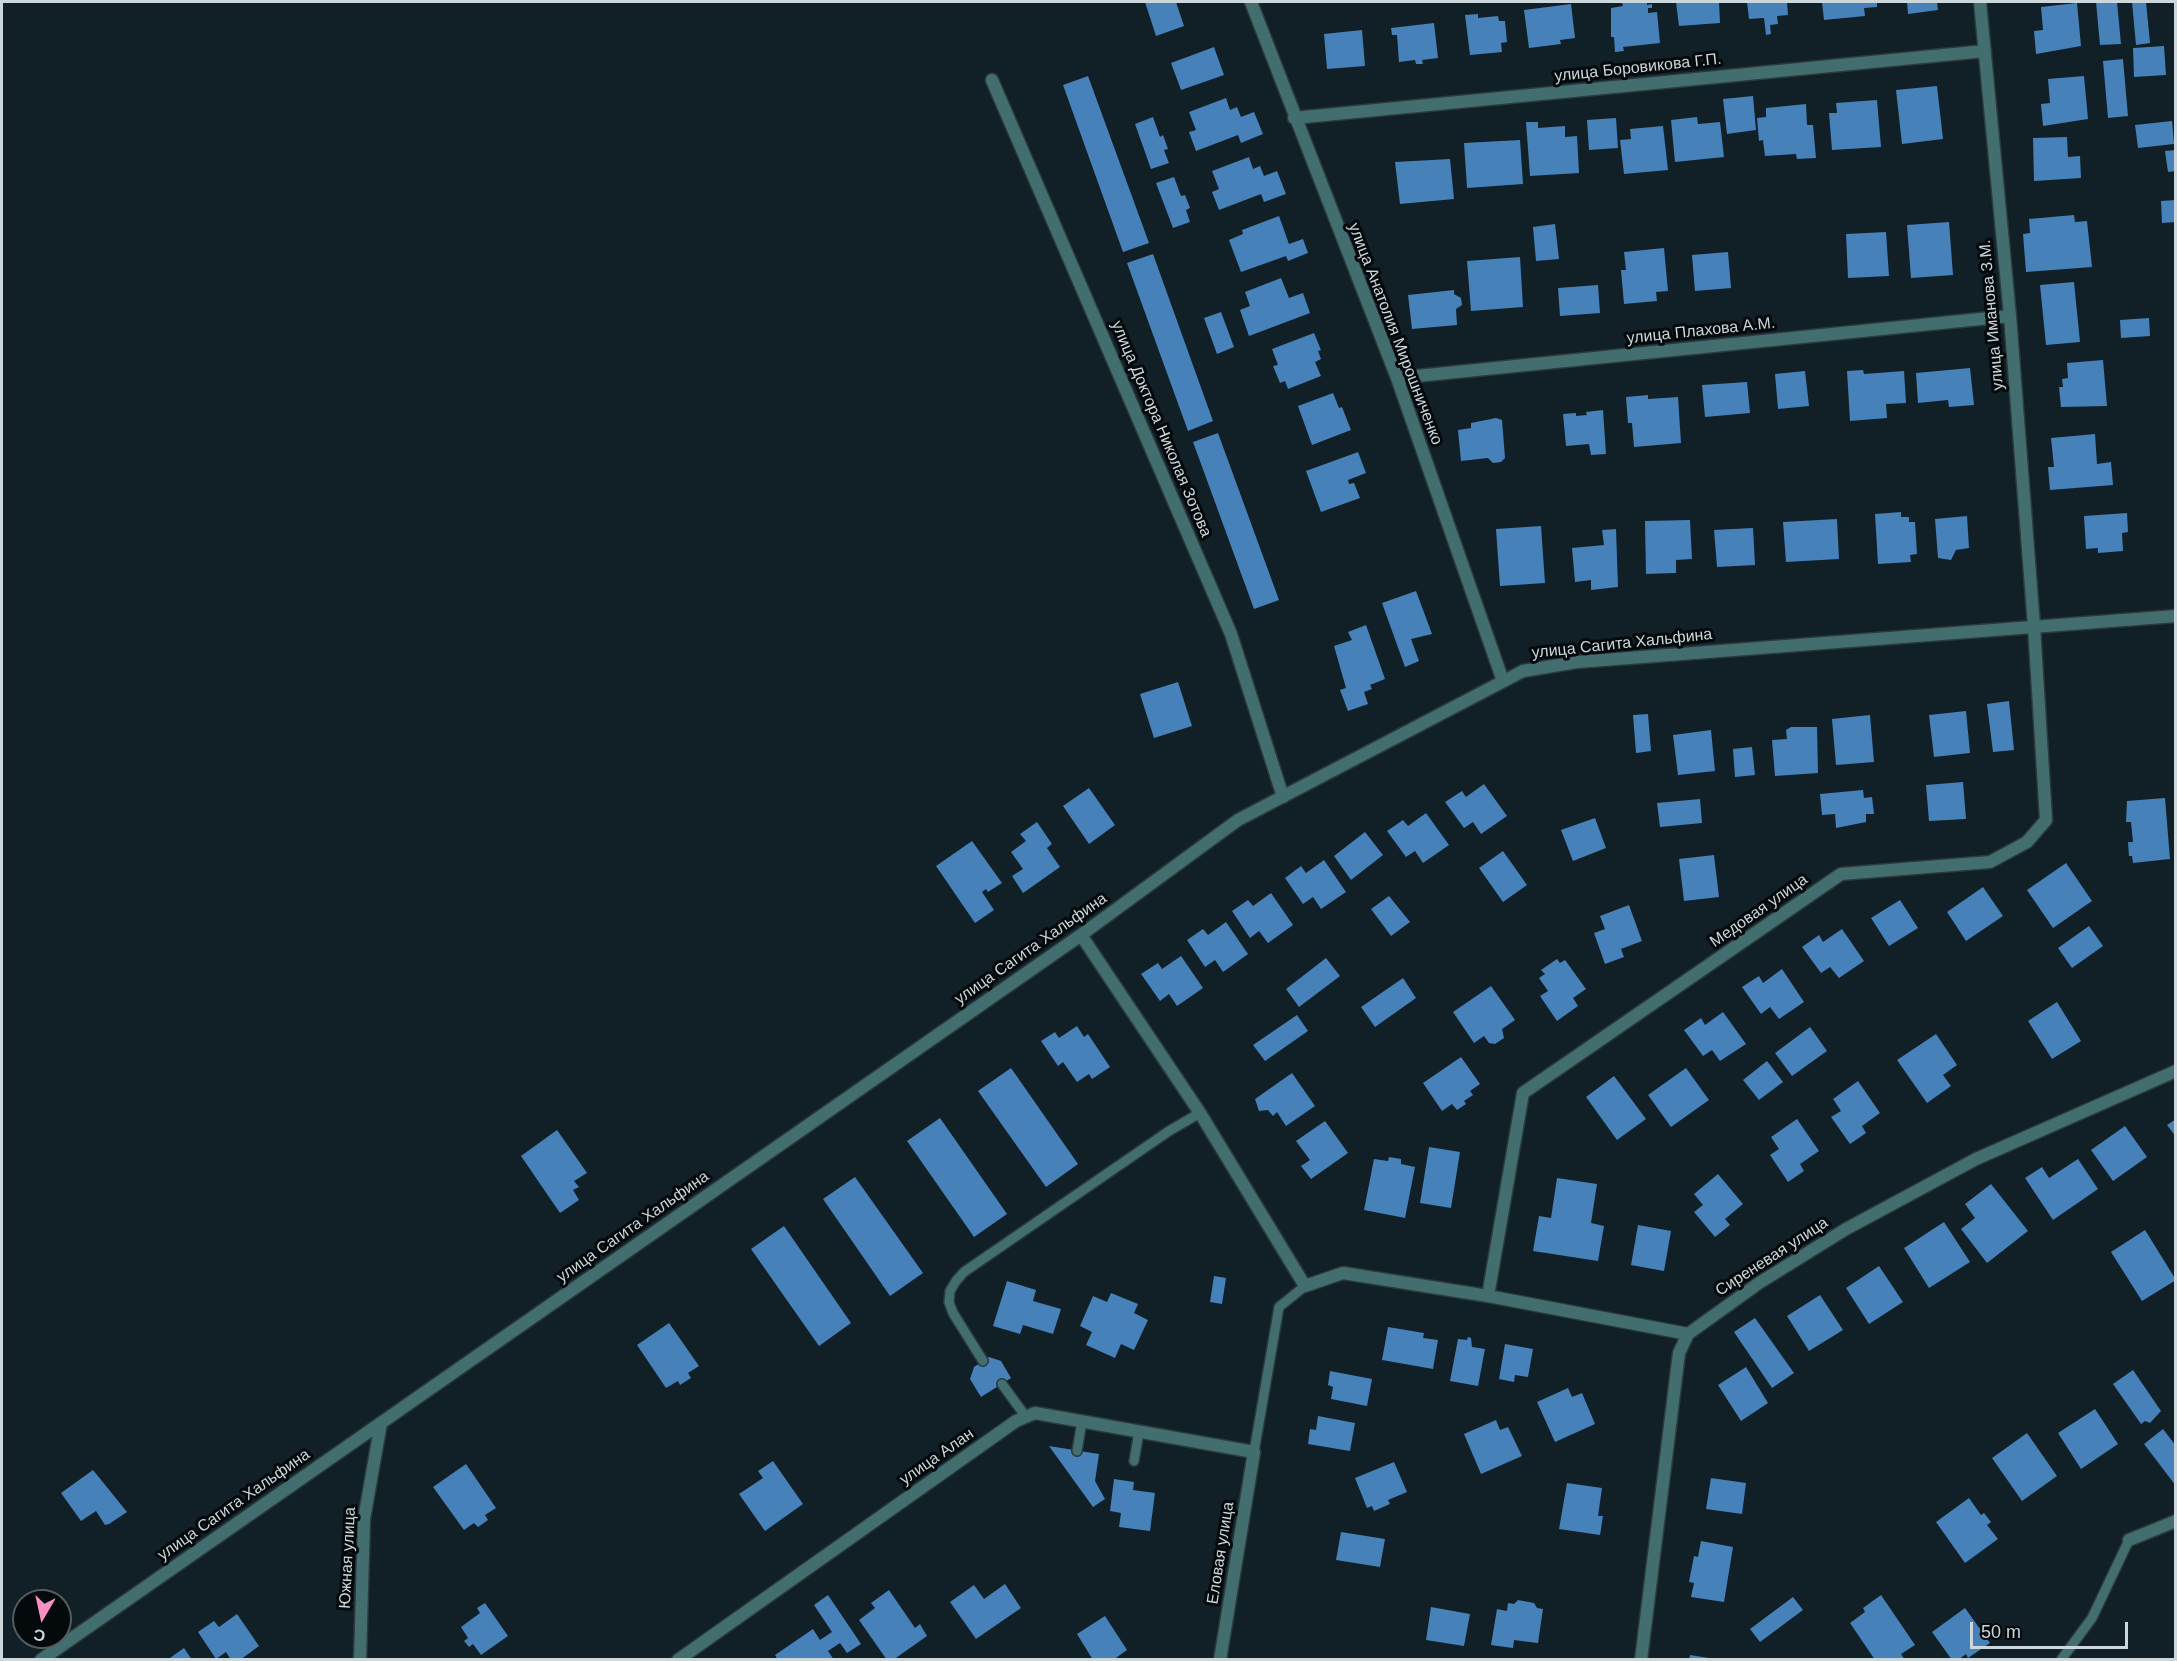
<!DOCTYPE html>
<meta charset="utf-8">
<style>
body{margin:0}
#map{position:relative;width:2177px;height:1661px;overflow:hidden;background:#102026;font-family:Helvetica,sans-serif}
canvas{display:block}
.frame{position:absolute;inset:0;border:3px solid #ccd7db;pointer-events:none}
.north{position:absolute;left:12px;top:1589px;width:60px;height:60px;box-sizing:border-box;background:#04090c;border:2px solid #545b5f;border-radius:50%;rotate:189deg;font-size:16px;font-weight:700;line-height:24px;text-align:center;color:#ccd7db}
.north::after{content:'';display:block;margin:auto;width:21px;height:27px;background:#fc8fc3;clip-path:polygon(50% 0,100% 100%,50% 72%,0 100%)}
.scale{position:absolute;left:1970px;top:1622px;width:158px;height:27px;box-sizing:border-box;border:3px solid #ccd7db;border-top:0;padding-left:8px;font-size:18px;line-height:21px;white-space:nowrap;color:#ccd7db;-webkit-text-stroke:4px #04090c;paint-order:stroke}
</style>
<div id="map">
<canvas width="2177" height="1661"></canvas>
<div class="frame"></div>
<div class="north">С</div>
<div class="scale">50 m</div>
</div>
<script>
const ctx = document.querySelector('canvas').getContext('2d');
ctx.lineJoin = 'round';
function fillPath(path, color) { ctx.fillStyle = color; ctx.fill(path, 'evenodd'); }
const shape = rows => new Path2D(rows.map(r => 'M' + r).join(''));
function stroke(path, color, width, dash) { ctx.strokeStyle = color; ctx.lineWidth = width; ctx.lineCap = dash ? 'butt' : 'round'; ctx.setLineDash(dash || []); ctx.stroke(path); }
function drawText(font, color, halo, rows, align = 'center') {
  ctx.font = font + ' Helvetica,sans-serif'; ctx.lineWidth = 6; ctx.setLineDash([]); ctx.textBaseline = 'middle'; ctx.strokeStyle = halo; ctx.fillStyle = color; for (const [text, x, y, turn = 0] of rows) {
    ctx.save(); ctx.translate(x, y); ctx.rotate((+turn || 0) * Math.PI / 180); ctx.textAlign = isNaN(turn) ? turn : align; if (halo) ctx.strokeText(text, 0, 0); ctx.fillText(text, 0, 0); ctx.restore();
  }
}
fillPath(shape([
 [1145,2,1176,2,1184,26,1156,36],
 [1626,2,1647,2,1647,5,1652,4,1652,8,1648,8,1648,13,1657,12,1660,43,1623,47,1624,51,1615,52,1614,37,1611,37,1611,8,1623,6,1622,3],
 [1676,2,1719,2,1720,23,1679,26],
 [1747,2,1787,2,1788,15,1777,16,1778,24,1770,25,1771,34,1766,35,1764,18,1749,19],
 [1822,2,1877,2,1877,7,1864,8,1865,16,1824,20],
 [1907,2,1937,2,1938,10,1908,14],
 [2096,2,2117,2,2121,44,2100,45],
 [2132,2,2146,2,2150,43,2136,45],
 [2077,3,2081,46,2036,54,2034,31,2043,30,2041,7],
 [1571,4,1575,38,1560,40,1561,44,1529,48,1524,10],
 [1478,14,1478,18,1498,16,1499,21,1505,21,1507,42,1501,43,1502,52,1470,55,1465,15],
 [1434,23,1438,58,1422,60,1423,64,1416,64,1415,60,1399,62,1397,35,1392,35,1391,28],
 [1362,30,1365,66,1327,69,1324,34],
 [2164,46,2166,75,2134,77,2133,48],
 [1214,47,1224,75,1181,90,1171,63],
 [2123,59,2128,116,2108,118,2103,61],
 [1088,76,1149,243,1123,252,1063,85],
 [2084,76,2088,119,2043,126,2041,104,2050,103,2048,79],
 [1937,86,1943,139,1902,144,1896,90],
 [1753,96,1756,130,1727,134,1723,99],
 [1226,98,1230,110,1237,107,1241,117,1254,112,1263,134,1241,143,1238,135,1196,151,1189,132,1196,130,1189,112],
 [1877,100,1881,147,1832,150,1829,113,1837,113,1836,103],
 [1806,104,1807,125,1813,125,1816,158,1797,159,1796,154,1765,156,1763,140,1759,141,1757,118,1766,117,1766,108],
 [1153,117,1160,137,1163,135,1168,149,1164,150,1169,163,1151,169,1135,124],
 [1697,117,1698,124,1720,122,1724,157,1675,162,1671,120],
 [1616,118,1618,148,1589,150,1587,120],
 [2172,121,2174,144,2138,148,2135,125],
 [1526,122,1538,122,1538,128,1565,126,1565,137,1577,136,1579,173,1530,176],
 [1663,126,1668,170,1624,174,1620,140,1631,139,1630,129],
 [2067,137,2068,157,2080,156,2081,178,2034,181,2033,138],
 [1520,140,1523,184,1467,188,1464,143],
 [2176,150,2176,171,2168,172,2165,151],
 [1249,157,1253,169,1260,166,1264,176,1277,171,1286,194,1264,202,1261,194,1219,210,1212,192,1219,189,1212,171],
 [1450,159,1454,199,1400,204,1395,162],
 [1174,177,1181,196,1185,195,1190,208,1186,210,1190,222,1173,228,1156,183],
 [2176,200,2176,222,2162,223,2161,201],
 [2074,215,2075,222,2087,221,2092,267,2026,272,2023,234,2030,233,2029,219],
 [1279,216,1289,244,1303,239,1308,253,1288,261,1286,256,1241,272,1229,240,1243,234,1242,230],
 [1949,222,1953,275,1911,278,1907,225],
 [1555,224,1559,259,1536,261,1533,227],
 [1886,232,1889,276,1848,278,1846,234],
 [1664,248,1668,291,1656,292,1657,301,1624,304,1621,270,1626,270,1624,252],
 [1728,252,1731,288,1695,291,1692,255],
 [1153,254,1213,421,1188,431,1127,263],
 [1520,257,1523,307,1471,311,1467,261],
 [1281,278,1289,298,1303,293,1310,313,1249,336,1240,310,1250,306,1245,292],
 [2074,282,2080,342,2046,345,2040,285],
 [1598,285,1600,313,1560,316,1558,288],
 [1454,290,1454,294,1461,298,1462,305,1456,309,1457,325,1412,329,1408,295],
 [1221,312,1234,347,1217,354,1204,318],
 [2149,318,2150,336,2121,338,2120,320],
 [1314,333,1321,350,1318,351,1321,359,1315,362,1321,376,1288,389,1285,381,1280,383,1273,366,1278,365,1272,349],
 [2103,360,2107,406,2061,407,2059,387,2063,387,2062,379,2068,378,2067,363],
 [1970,368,1974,405,1949,407,1948,400,1918,403,1916,373],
 [1863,370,1864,374,1904,371,1906,403,1886,404,1887,418,1850,421,1847,371],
 [1805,371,1809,406,1778,409,1775,374],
 [1747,382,1750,413,1705,417,1702,385],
 [1333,393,1339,408,1342,407,1351,430,1312,445,1298,406],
 [1648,395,1648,399,1678,397,1681,443,1634,447,1632,423,1628,423,1626,397],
 [1603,410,1606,454,1591,455,1589,444,1566,446,1563,414,1576,413,1576,416,1587,415,1586,412],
 [1496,418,1502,420,1505,458,1501,462,1493,463,1488,458,1461,461,1458,430,1471,428,1471,423],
 [1218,433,1279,600,1254,609,1193,442],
 [2095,434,2097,464,2111,462,2113,485,2050,490,2048,467,2054,467,2051,438],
 [1358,452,1366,473,1348,480,1349,484,1354,483,1360,498,1321,512,1306,471],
 [1901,512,1901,517,1909,517,1909,522,1915,522,1917,554,1910,555,1911,562,1878,564,1875,514],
 [2127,513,2128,532,2122,533,2123,551,2098,553,2098,548,2086,549,2084,516],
 [1967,516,1969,548,1956,550,1951,560,1938,558,1935,519],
 [1837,519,1839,559,1786,562,1783,522],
 [1690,520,1692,559,1676,560,1676,573,1646,574,1645,521],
 [1541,526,1545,583,1500,586,1496,529],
 [1753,528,1755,565,1717,567,1714,530],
 [1616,529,1618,587,1591,590,1591,580,1575,582,1572,548,1604,545,1602,530],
 [1416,591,1432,634,1411,639,1419,661,1405,667,1382,603],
 [1366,625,1385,679,1370,685,1372,689,1364,692,1368,704,1348,711,1340,690,1346,688,1334,646,1352,640,1348,632],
 [1178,682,1192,726,1154,738,1140,694],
 [2009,701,2014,750,1993,752,1987,704],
 [1966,711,1970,753,1934,757,1929,715],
 [1648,714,1651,751,1636,753,1633,715],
 [1870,715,1874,762,1836,765,1832,719],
 [1791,727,1817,727,1818,773,1775,776,1772,740,1787,739,1786,730],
 [1711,730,1715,771,1678,775,1673,735],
 [1752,747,1755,775,1735,777,1733,749],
 [1963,782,1966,819,1929,821,1926,785],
 [1484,784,1507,816,1481,834,1473,822,1464,828,1445,802,1462,791,1466,797],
 [1089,788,1115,825,1089,844,1063,806],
 [1863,790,1864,798,1872,797,1874,814,1866,814,1866,822,1836,828,1835,814,1822,815,1820,794],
 [2165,798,2170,859,2133,863,2132,856,2129,856,2128,842,2133,842,2131,822,2126,822,2127,801],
 [1700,799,1702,823,1660,827,1657,803],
 [1426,813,1449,845,1423,863,1415,851,1406,857,1387,831,1403,820,1408,826],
 [1595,818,1606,848,1573,861,1561,830],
 [1037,822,1052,844,1047,848,1060,867,1023,893,1012,876,1023,869,1011,852,1026,841,1020,834],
 [1365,832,1383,855,1351,880,1334,856],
 [972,841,1002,883,988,892,986,889,982,892,994,910,975,923,936,866],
 [1503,851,1527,885,1503,902,1479,868],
 [1714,855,1719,897,1684,901,1679,859],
 [1324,860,1346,892,1321,909,1313,897,1303,904,1285,878,1301,866,1306,873],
 [2066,863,2092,901,2053,928,2027,890],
 [1983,887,2003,916,1966,941,1947,912],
 [1271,893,1293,925,1268,943,1259,931,1250,938,1232,911,1248,900,1253,906],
 [1389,896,1410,922,1391,936,1371,909],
 [1900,900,1918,928,1889,946,1871,918],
 [1629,905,1642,941,1621,949,1624,957,1605,964,1594,933,1605,929,1600,916],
 [1226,922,1248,954,1223,972,1215,960,1205,967,1187,940,1203,929,1208,935],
 [2089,926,2103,946,2072,968,2058,948],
 [1842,929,1864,961,1839,978,1830,967,1821,973,1802,947,1819,935,1823,942],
 [1181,956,1203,988,1177,1006,1169,994,1160,1001,1141,974,1158,963,1162,969],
 [1326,958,1340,976,1299,1007,1286,989],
 [1557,959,1560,963,1565,960,1586,989,1573,998,1578,1006,1557,1021,1540,996,1548,991,1539,978,1545,974,1541,970],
 [1782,969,1804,1002,1779,1019,1770,1007,1761,1014,1742,987,1759,976,1763,983],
 [1403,978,1416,998,1375,1027,1361,1007],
 [1491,986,1515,1020,1502,1029,1504,1038,1495,1044,1489,1043,1484,1036,1474,1043,1453,1012],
 [2057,1002,2081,1041,2052,1059,2028,1021],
 [1723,1012,1746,1044,1720,1061,1712,1050,1703,1056,1684,1030,1701,1018,1705,1025],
 [1297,1015,1308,1031,1265,1061,1253,1045],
 [1077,1026,1084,1037,1088,1034,1110,1067,1092,1079,1089,1074,1077,1082,1063,1062,1058,1066,1041,1041,1055,1032,1059,1038],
 [1810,1027,1827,1051,1792,1076,1775,1053],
 [1936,1034,1957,1065,1943,1075,1951,1086,1927,1103,1897,1060],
 [1461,1057,1480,1084,1470,1091,1473,1095,1464,1101,1466,1104,1457,1110,1452,1104,1442,1111,1423,1083],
 [1767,1061,1783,1082,1759,1100,1743,1080],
 [1011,1068,1078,1164,1046,1187,978,1091],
 [1686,1068,1709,1100,1671,1127,1648,1095],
 [1292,1073,1315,1106,1286,1126,1277,1112,1273,1116,1268,1110,1259,1111,1255,1099],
 [1614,1076,1646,1119,1617,1140,1586,1097],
 [1858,1081,1880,1113,1862,1126,1866,1133,1850,1144,1831,1117,1841,1111,1833,1099],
 [940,1118,1007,1214,974,1237,907,1141],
 [1797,1119,1819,1151,1800,1164,1804,1171,1788,1182,1770,1155,1779,1149,1771,1137],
 [2176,1119,2176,1137,2167,1125],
 [1325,1121,1348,1153,1311,1179,1301,1166,1310,1160,1296,1141],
 [2125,1126,2147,1157,2113,1181,2091,1150],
 [557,1130,587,1173,574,1181,579,1187,573,1190,579,1200,560,1213,521,1156],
 [1429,1147,1460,1152,1451,1208,1420,1203],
 [1389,1157,1401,1159,1401,1164,1415,1167,1405,1218,1364,1210,1374,1159,1388,1161],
 [2078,1159,2098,1189,2053,1220,2025,1178,2042,1167,2049,1178],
 [1718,1174,1743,1204,1725,1219,1730,1225,1715,1237,1694,1212,1703,1205,1694,1194],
 [855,1177,923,1273,890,1296,823,1199],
 [1557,1178,1597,1184,1591,1223,1604,1226,1598,1261,1533,1251,1539,1216,1551,1218],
 [1991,1184,2028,1231,1987,1263,1961,1229,1975,1218,1965,1204],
 [1944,1222,1970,1262,1929,1288,1904,1248],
 [1638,1225,1671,1231,1664,1271,1631,1265],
 [784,1226,851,1323,819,1346,751,1249],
 [2145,1230,2176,1280,2142,1301,2111,1252],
 [1879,1266,1903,1302,1869,1324,1846,1288],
 [1214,1276,1226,1278,1222,1304,1210,1302],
 [1007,1281,1036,1290,1033,1301,1061,1309,1053,1334,1023,1325,1020,1334,993,1326],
 [1111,1293,1138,1304,1134,1313,1148,1320,1134,1350,1121,1344,1115,1358,1086,1345,1092,1332,1080,1326,1093,1296,1107,1302],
 [1820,1295,1843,1330,1809,1351,1787,1316],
 [1755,1318,1794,1373,1772,1388,1734,1332],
 [669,1323,699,1366,688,1373,691,1378,680,1385,678,1381,666,1388,637,1345],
 [1388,1327,1424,1333,1423,1338,1438,1340,1433,1369,1382,1360],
 [1468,1337,1471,1338,1472,1347,1485,1349,1478,1386,1450,1381,1458,1339,1467,1340],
 [1505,1344,1533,1349,1528,1377,1515,1375,1514,1382,1499,1379],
 [989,1357,1001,1361,1011,1378,981,1397,970,1379,974,1367],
 [1746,1367,1768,1403,1741,1421,1718,1385],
 [2133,1370,2161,1411,2150,1423,2145,1421,2141,1424,2113,1384],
 [1330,1371,1372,1379,1367,1406,1331,1399,1333,1387,1328,1385],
 [1568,1388,1572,1397,1582,1393,1595,1424,1555,1442,1537,1402],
 [2095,1409,2118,1444,2081,1469,2058,1433],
 [1318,1416,1355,1423,1350,1451,1308,1444,1310,1429,1316,1430],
 [1496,1420,1500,1430,1508,1427,1522,1456,1481,1474,1464,1434],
 [2163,1429,2176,1446,2176,1486,2144,1444],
 [2027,1433,2057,1476,2022,1501,1992,1458],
 [1049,1446,1099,1454,1095,1481,1105,1499,1093,1507],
 [773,1461,803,1504,765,1531,739,1494,763,1478,758,1471],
 [1394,1462,1407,1492,1388,1500,1390,1504,1374,1511,1372,1506,1367,1508,1355,1478],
 [466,1464,496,1508,485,1515,488,1520,478,1527,474,1523,464,1530,433,1487],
 [93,1470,127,1512,109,1524,105,1525,96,1511,81,1521,61,1493],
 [1711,1478,1746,1483,1742,1514,1706,1509],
 [1114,1479,1134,1482,1133,1490,1155,1493,1150,1531,1119,1527,1121,1513,1110,1511],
 [1567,1483,1602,1488,1598,1516,1603,1516,1600,1535,1559,1529],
 [1969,1498,1981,1515,1984,1513,1991,1522,1987,1525,1998,1539,1965,1563,1936,1522],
 [1341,1532,1385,1539,1380,1567,1336,1560],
 [1701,1541,1733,1547,1724,1602,1691,1597,1694,1583,1689,1582,1694,1556,1698,1557],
 [1005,1584,1021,1608,976,1639,950,1602,974,1585,984,1599],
 [889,1590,915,1628,920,1624,927,1636,893,1660,887,1660,859,1620,875,1608,871,1603],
 [828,1595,861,1644,847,1653,840,1643,828,1651,834,1660,778,1660,775,1655,813,1629,820,1640,832,1632,814,1605],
 [1881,1595,1915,1645,1901,1654,1905,1660,1875,1660,1850,1623,1865,1612,1863,1608],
 [1793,1597,1803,1610,1760,1642,1750,1629],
 [1518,1600,1534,1603,1537,1608,1543,1609,1538,1643,1514,1640,1513,1648,1491,1645,1497,1609,1507,1611,1508,1603,1514,1604],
 [485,1603,508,1636,481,1655,473,1644,469,1647,464,1641,468,1638,461,1627,480,1613,477,1608],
 [1431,1607,1470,1614,1464,1646,1426,1640],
 [1965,1608,1990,1643,1968,1658,1966,1654,1958,1660,1952,1660,1932,1632],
 [237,1614,259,1646,240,1660,231,1660,226,1652,216,1659,198,1632,214,1621,219,1627],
 [1105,1616,1127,1650,1113,1660,1093,1660,1077,1634],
 [184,1648,192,1660,167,1660],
 [1690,1655,1709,1658,1709,1660,1689,1660]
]), '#4681ba');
const service = shape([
 [983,1361,953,1313,949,1302,950,1291,956,1281,964,1272,1169,1131,1200,1113],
 [1002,1384,1026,1417],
 [1077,1451,1082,1421],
 [1254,1452,1279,1307,1305,1286],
 [1134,1461,1139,1432],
 [2061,1660,2092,1618,2129,1540]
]);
const minor = shape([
 [1251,2,1397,378,1503,681],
 [992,80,1231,634,1283,797],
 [1294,118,1985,51],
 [1397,378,2010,316],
 [1081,935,1200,1113,1305,1286,1343,1273,1488,1296,1688,1334],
 [1488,1296,1523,1093,1841,874,1990,862,2027,842,2046,820,2034,626,2010,316,1980,2],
 [2129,1540,2176,1521],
 [41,1660,1081,935,1238,820,1523,671,1577,662,2176,616],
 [360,1660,364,1519,381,1423],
 [678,1660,1016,1421,1035,1413,1254,1452,1220,1660],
 [1641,1660,1679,1353,1688,1334,1759,1283,1846,1229,1976,1159,2176,1071]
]);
stroke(service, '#2a3a3f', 12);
stroke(minor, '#2a3a3f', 15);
stroke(service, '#436e70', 9);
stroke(minor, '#436e70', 12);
drawText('16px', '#ccd7db', '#04090c', [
 ["улица Боровикова Г.П.",1638,68,-6],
 ["улица Иманова З.М.",1992,315,-95],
 ["улица Плахова А.М.",1701,331,-6],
 ["улица Анатолия Мирошниченко",1395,334,69],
 ["улица Доктора Николая Зотова",1161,429,67],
 ["улица Сагита Хальфина",1622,644,-6],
 ["Медовая улица",1759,911,-35],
 ["улица Сагита Хальфина",1031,949,-35],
 ["улица Сагита Хальфина",633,1227,-35],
 ["Сиреневая улица",1772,1257,-33],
 ["улица Алан",937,1457,-35],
 ["улица Сагита Хальфина",234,1505,-35],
 ["Еловая улица",1221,1553,-81],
 ["Южная улица",348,1558,-87]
]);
</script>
